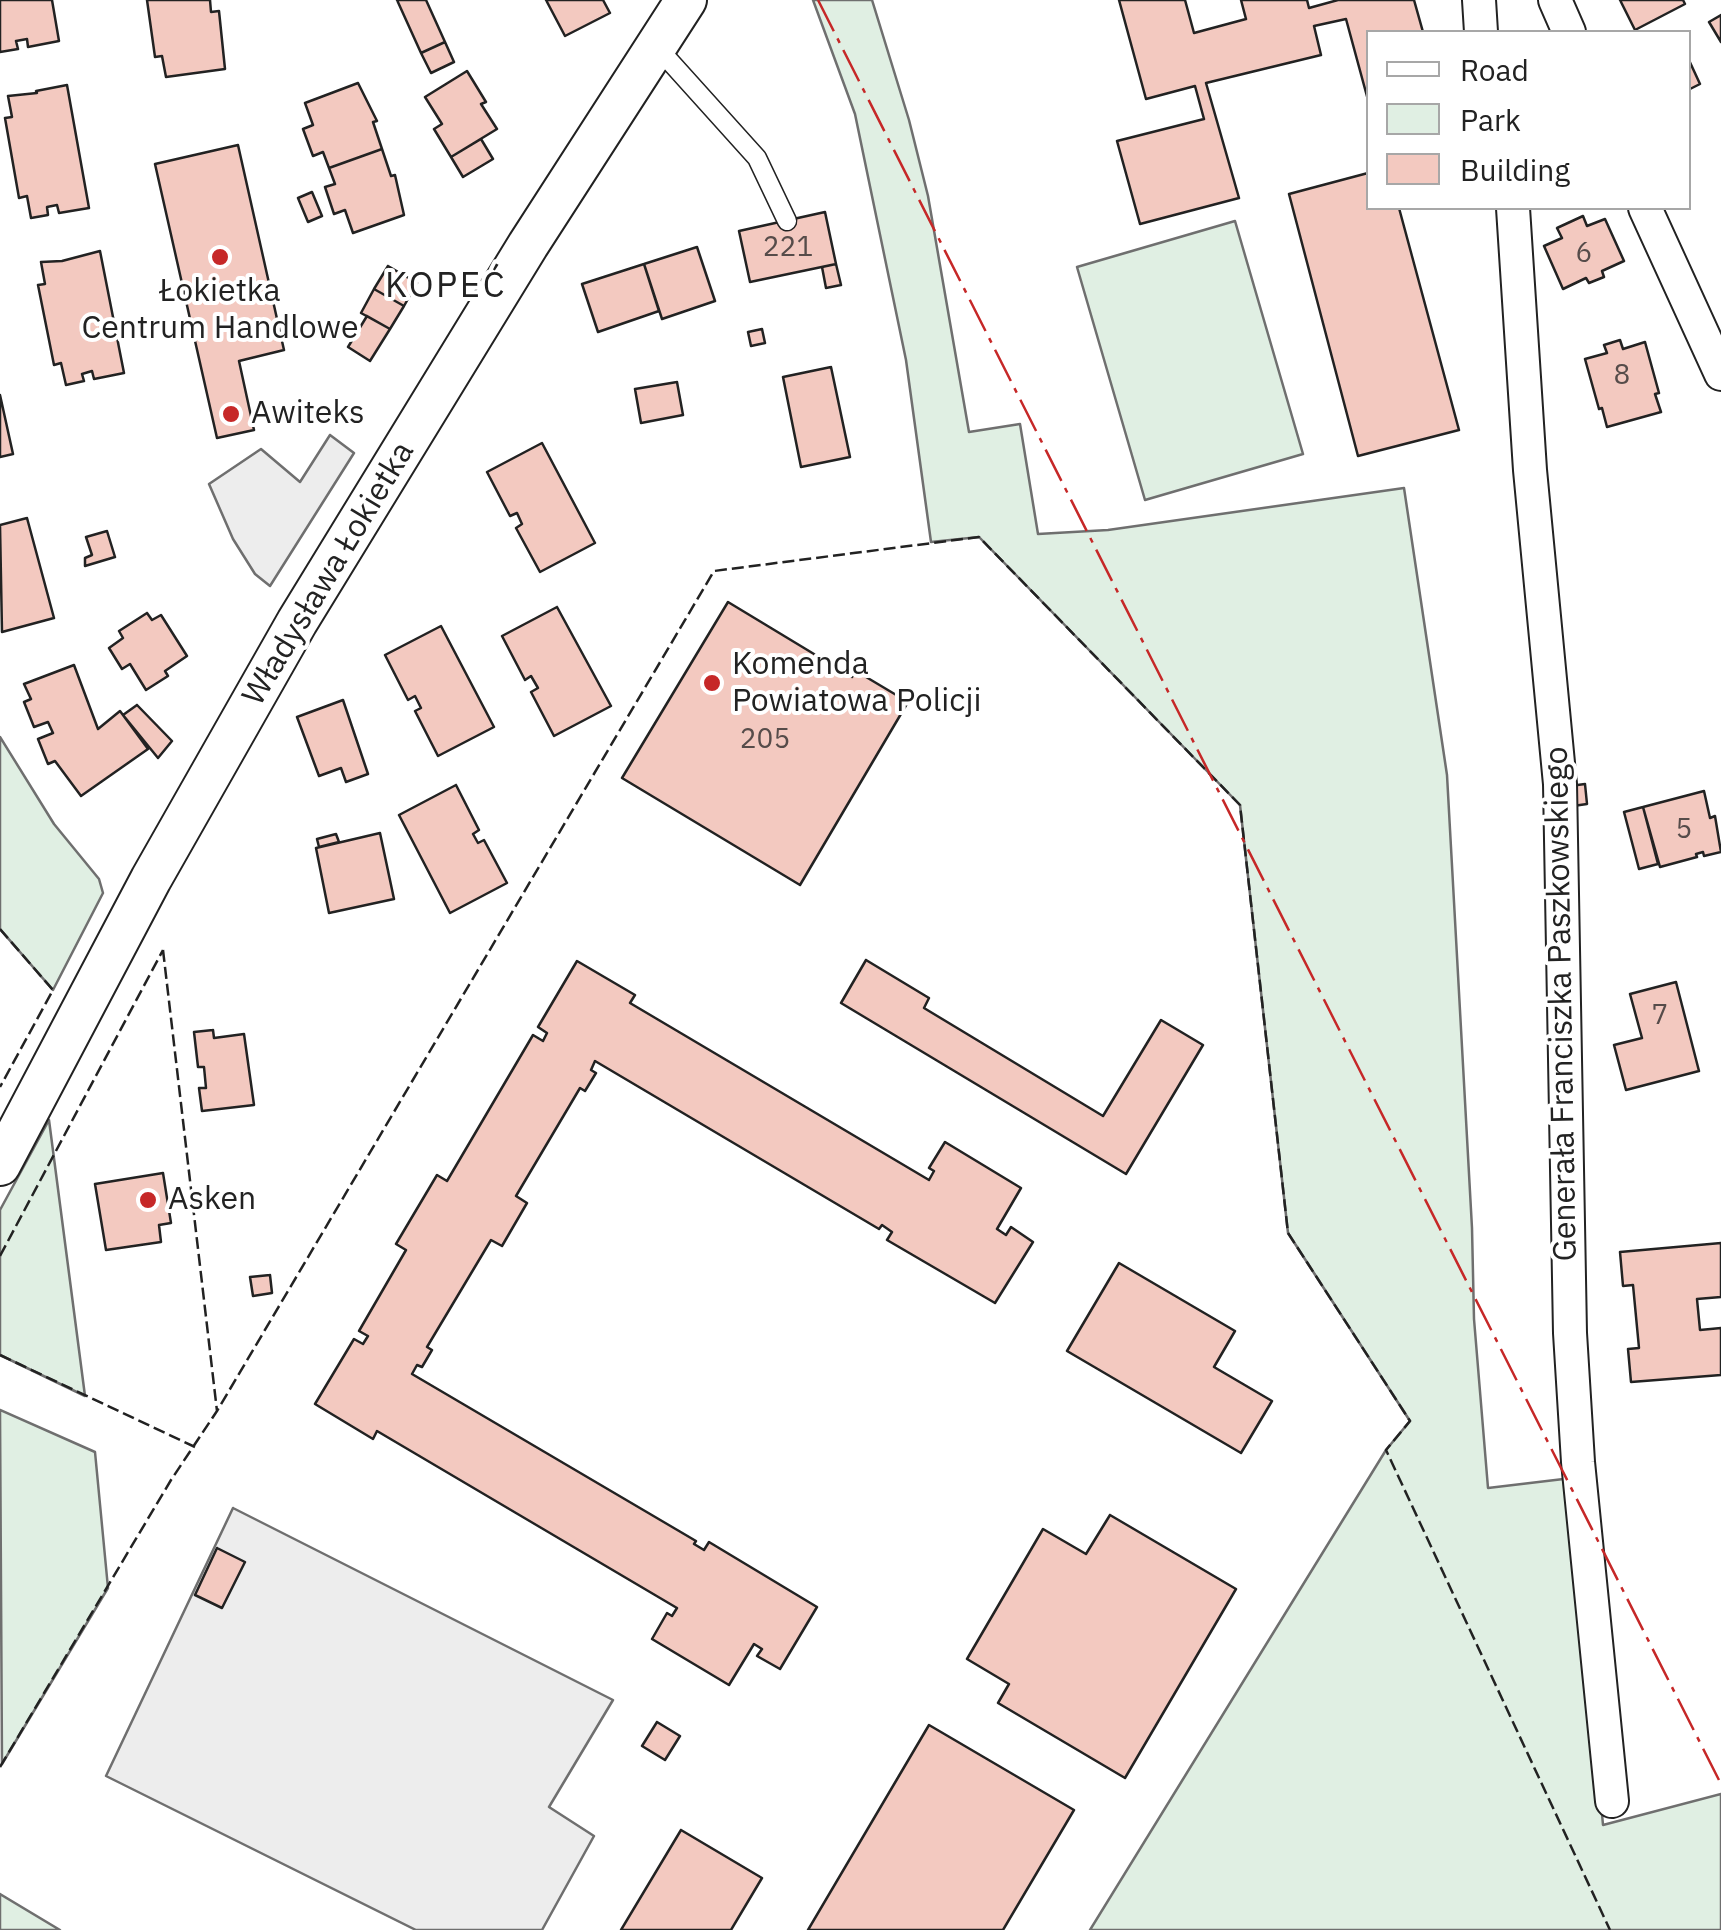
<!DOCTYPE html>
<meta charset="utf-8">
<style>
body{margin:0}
#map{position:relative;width:1721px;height:1930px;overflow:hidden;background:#fff;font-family:"IBM Plex Sans",sans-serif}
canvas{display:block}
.legend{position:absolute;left:1366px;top:30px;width:325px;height:180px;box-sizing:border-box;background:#fff;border:2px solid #a7a7a7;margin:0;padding:12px 18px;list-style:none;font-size:30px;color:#222}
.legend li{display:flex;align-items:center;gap:20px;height:50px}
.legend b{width:50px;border:2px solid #a7a7a7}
</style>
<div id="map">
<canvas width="1721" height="1930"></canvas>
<ul class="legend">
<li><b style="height:12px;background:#fff"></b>Road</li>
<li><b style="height:28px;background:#e0efe3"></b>Park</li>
<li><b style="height:28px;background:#f3c9c0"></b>Building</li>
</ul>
</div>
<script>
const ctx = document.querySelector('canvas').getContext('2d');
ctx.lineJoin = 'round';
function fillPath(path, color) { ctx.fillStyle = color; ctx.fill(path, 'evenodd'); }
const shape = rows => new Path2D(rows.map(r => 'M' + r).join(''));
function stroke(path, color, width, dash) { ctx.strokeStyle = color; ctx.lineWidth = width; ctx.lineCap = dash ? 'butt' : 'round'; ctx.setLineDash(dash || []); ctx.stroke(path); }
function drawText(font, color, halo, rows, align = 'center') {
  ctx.font = font + ' "IBM Plex Sans",sans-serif'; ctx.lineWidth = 8; ctx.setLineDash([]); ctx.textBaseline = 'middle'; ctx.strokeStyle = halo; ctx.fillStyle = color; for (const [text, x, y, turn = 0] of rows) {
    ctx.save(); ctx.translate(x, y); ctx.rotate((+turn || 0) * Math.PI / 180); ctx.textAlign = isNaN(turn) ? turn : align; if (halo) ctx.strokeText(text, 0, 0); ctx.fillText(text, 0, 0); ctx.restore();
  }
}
const green = shape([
 [813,0,872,0,909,120,928,196,969,432,1020,424,1038,534,1108,530,1404,488,1447,775,1472,1228,1474,1319,1488,1488,1572,1478,1603,1825,1721,1794,1721,1930,1090,1930,1386,1450,1410,1421,1288,1233,1240,805,979,537,931,542,906,360,855,114,813,0],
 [1235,221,1303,454,1145,500,1077,267,1235,221],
 [0,737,54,824,99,879,103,893,53,990,0,929,0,737],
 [49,1120,85,1396,0,1355,0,1210,49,1120],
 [0,1410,95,1452,108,1588,2,1764,0,1410],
 [0,1894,60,1930,0,1930,0,1894]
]);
fillPath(green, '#e0efe3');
stroke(green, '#6f6f6f', 2.5);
const parking = shape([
 [330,435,354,453,270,586,255,574,233,539,209,484,261,449,300,482,330,435],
 [233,1508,613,1700,549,1807,594,1836,542,1930,416,1930,106,1776,233,1508]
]);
fillPath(parking, '#ededed');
stroke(parking, '#6f6f6f', 2.5);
const building = shape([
 [0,0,52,0,59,41,28,47,27,39,16,41,18,49,0,52,0,0],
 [147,0,210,0,211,12,219,11,225,69,166,77,162,56,155,57,147,0],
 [397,0,426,0,445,42,421,53,397,0],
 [546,0,603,0,610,13,565,36,546,0],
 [1119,0,1185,0,1194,33,1246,19,1241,0,1307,0,1309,8,1338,0,1414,0,1423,32,1368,32,1368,100,1346,19,1314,26,1321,55,1206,83,1239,198,1140,224,1117,141,1204,119,1195,86,1146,99,1119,0],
 [1620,0,1683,0,1685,4,1635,30,1620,0],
 [1721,15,1721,42,1709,22,1721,15],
 [445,42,454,62,431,73,421,53,445,42],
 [1688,58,1700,84,1688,90,1688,58],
 [467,71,486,102,481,104,497,129,451,157,434,129,442,124,425,97,467,71],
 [358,83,377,121,373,122,382,149,329,168,323,152,313,156,303,129,313,125,305,103,358,83],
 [67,85,89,208,59,213,57,205,47,207,48,215,31,218,27,196,19,198,5,118,12,117,8,96,37,93,36,91,67,85],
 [481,139,493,159,463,177,451,157,481,139],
 [238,145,284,350,239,361,254,430,217,438,155,164,238,145],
 [382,149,391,176,395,175,404,215,353,233,345,210,334,214,325,187,335,184,329,168,382,149],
 [1368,173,1368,208,1399,208,1459,430,1358,456,1289,194,1368,173],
 [312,192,322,216,308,222,298,198,312,192],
 [825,212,836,264,750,282,739,231,825,212],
 [1583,216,1587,226,1605,219,1624,261,1602,271,1604,277,1589,283,1586,278,1563,289,1544,246,1562,238,1557,228,1583,216],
 [697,247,715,301,662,319,644,264,697,247],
 [100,251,124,373,94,379,92,371,82,374,84,381,66,385,61,363,54,365,38,285,45,284,41,262,62,261,100,251],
 [644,264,659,311,598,332,582,284,644,264],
 [836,264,841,285,826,288,822,267,836,264],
 [388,266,417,283,404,306,374,289,388,266],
 [374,289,404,306,390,329,361,313,374,289],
 [367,316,390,329,370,361,348,347,367,316],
 [762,329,765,343,751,346,748,332,762,329],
 [1620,340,1623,349,1645,342,1659,393,1655,394,1661,412,1607,427,1602,408,1599,409,1585,359,1607,353,1604,345,1620,340],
 [831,367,850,457,801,467,783,377,831,367],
 [677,382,683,415,641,423,635,389,677,382],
 [0,395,13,454,0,457,0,395],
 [542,443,595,543,540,572,516,528,522,524,517,513,510,516,487,472,542,443],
 [27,518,54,618,2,632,0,525,27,518],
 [107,531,115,557,85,566,85,558,92,555,86,537,107,531],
 [728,602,852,677,856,671,908,702,800,885,622,778,728,602],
 [557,607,611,706,554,736,531,692,538,688,531,676,525,680,502,636,557,607],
 [147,613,152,620,161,615,187,656,165,671,168,676,146,690,130,664,122,669,109,648,123,638,119,631,147,613],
 [441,626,494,727,438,756,415,711,421,708,415,696,408,700,385,655,441,626],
 [74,665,98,729,120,711,148,749,81,796,55,761,48,764,38,739,53,733,48,722,34,727,24,702,31,699,24,684,74,665],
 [343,700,368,774,346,782,341,768,319,776,297,717,343,700],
 [137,705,172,741,158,758,123,715,137,705],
 [1585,784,1587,804,1573,806,1570,786,1585,784],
 [456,785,479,830,473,834,478,843,484,840,507,883,450,913,399,815,456,785],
 [1704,791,1710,818,1715,816,1721,852,1704,856,1703,852,1696,854,1697,857,1660,867,1643,807,1704,791],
 [1643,807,1658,864,1639,869,1624,812,1643,807],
 [380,833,394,899,329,913,316,848,380,833],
 [336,834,339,842,319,847,317,839,336,834],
 [866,960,929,998,924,1008,1103,1116,1161,1020,1203,1045,1126,1174,841,1003,866,960],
 [577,961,635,995,630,1003,929,1180,934,1171,929,1168,945,1142,1021,1188,997,1229,1006,1235,1011,1227,1033,1242,995,1303,887,1240,892,1232,882,1225,879,1229,595,1061,591,1070,596,1073,585,1091,580,1088,516,1196,527,1203,502,1246,491,1240,427,1347,432,1350,422,1367,417,1365,412,1374,696,1541,694,1544,704,1550,709,1542,817,1607,780,1669,757,1656,762,1649,754,1644,729,1685,652,1639,667,1613,672,1616,677,1608,377,1431,373,1439,315,1404,354,1339,363,1344,368,1336,359,1331,406,1250,396,1244,437,1175,447,1181,533,1035,543,1041,547,1033,538,1027,577,961],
 [1676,982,1699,1071,1626,1090,1614,1045,1642,1038,1630,994,1676,982],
 [213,1030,214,1038,244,1034,254,1105,202,1111,199,1088,206,1088,204,1067,198,1067,194,1032,213,1030],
 [163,1173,171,1223,159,1225,161,1242,106,1250,95,1184,163,1173],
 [1721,1243,1721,1297,1697,1299,1700,1330,1721,1328,1721,1375,1631,1382,1628,1349,1639,1348,1633,1285,1623,1286,1620,1252,1721,1243],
 [1119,1263,1235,1331,1214,1367,1272,1401,1241,1453,1067,1351,1119,1263],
 [270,1275,272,1293,253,1296,250,1277,270,1275],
 [1110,1515,1236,1589,1125,1778,998,1703,1009,1684,967,1659,1043,1529,1086,1554,1110,1515],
 [217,1548,245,1562,222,1608,195,1595,217,1548],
 [657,1722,680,1736,665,1760,642,1746,657,1722],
 [929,1725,1074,1810,1003,1930,808,1930,929,1725],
 [681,1830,762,1878,731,1930,621,1930,681,1830]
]);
fillPath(building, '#f3c9c0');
stroke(building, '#222', 2.5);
const service = shape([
 [657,47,757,158,787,221]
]);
const minor = shape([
 [1479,0,1481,32],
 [1555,0,1569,32],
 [1513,208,1530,470,1560,784,1570,1333,1578,1462,1612,1801],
 [1645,208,1721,374]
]);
const tertiary = shape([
 [0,1165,151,879,297,622,528,245,686,0]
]);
stroke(service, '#222', 21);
stroke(minor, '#222', 36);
stroke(tertiary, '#222', 44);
stroke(service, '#fff', 18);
stroke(minor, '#fff', 32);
stroke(tertiary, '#fff', 40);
stroke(shape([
 [0,929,53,990,0,1087],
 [163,950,217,1411],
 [0,1256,163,950],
 [0,1355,195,1447],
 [0,1767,171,1480,217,1411,714,571,979,537,1240,805,1288,1233,1410,1421,1386,1450,1610,1930]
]), '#222', 2.5, [12, 5]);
stroke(shape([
 [818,0,1721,1784]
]), '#c62828', 2.5, [35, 8, 5, 8]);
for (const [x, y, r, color] of [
 [220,257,10,"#c62828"],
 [231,414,10,"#c62828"],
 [712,683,10,"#c62828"],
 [148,1200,10,"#c62828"]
]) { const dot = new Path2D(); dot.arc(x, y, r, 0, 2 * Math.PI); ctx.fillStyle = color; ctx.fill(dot); stroke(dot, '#fff', 4); }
drawText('28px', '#564c4a', null, [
 ["221",788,248],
 ["6",1584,254],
 ["8",1622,376],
 ["205",765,740],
 ["5",1684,830],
 ["7",1660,1016]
]);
drawText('32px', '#222', '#fff', [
 ["Łokietka",220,292,"center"],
 ["Centrum Handlowe",220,329,"center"],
 ["Awiteks",251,414],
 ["Komenda",732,665],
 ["Powiatowa Policji",732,702],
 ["Asken",168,1200]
], 'left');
drawText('32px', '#222', '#fff', [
 ["Władysława Łokietka",329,574,-59],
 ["Generała Franciszka Paszkowskiego",1562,1004,-91]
]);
ctx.letterSpacing = '2.5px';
drawText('35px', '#222', '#fff', [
 ["KOPEĆ",446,287]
]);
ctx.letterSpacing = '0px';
</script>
